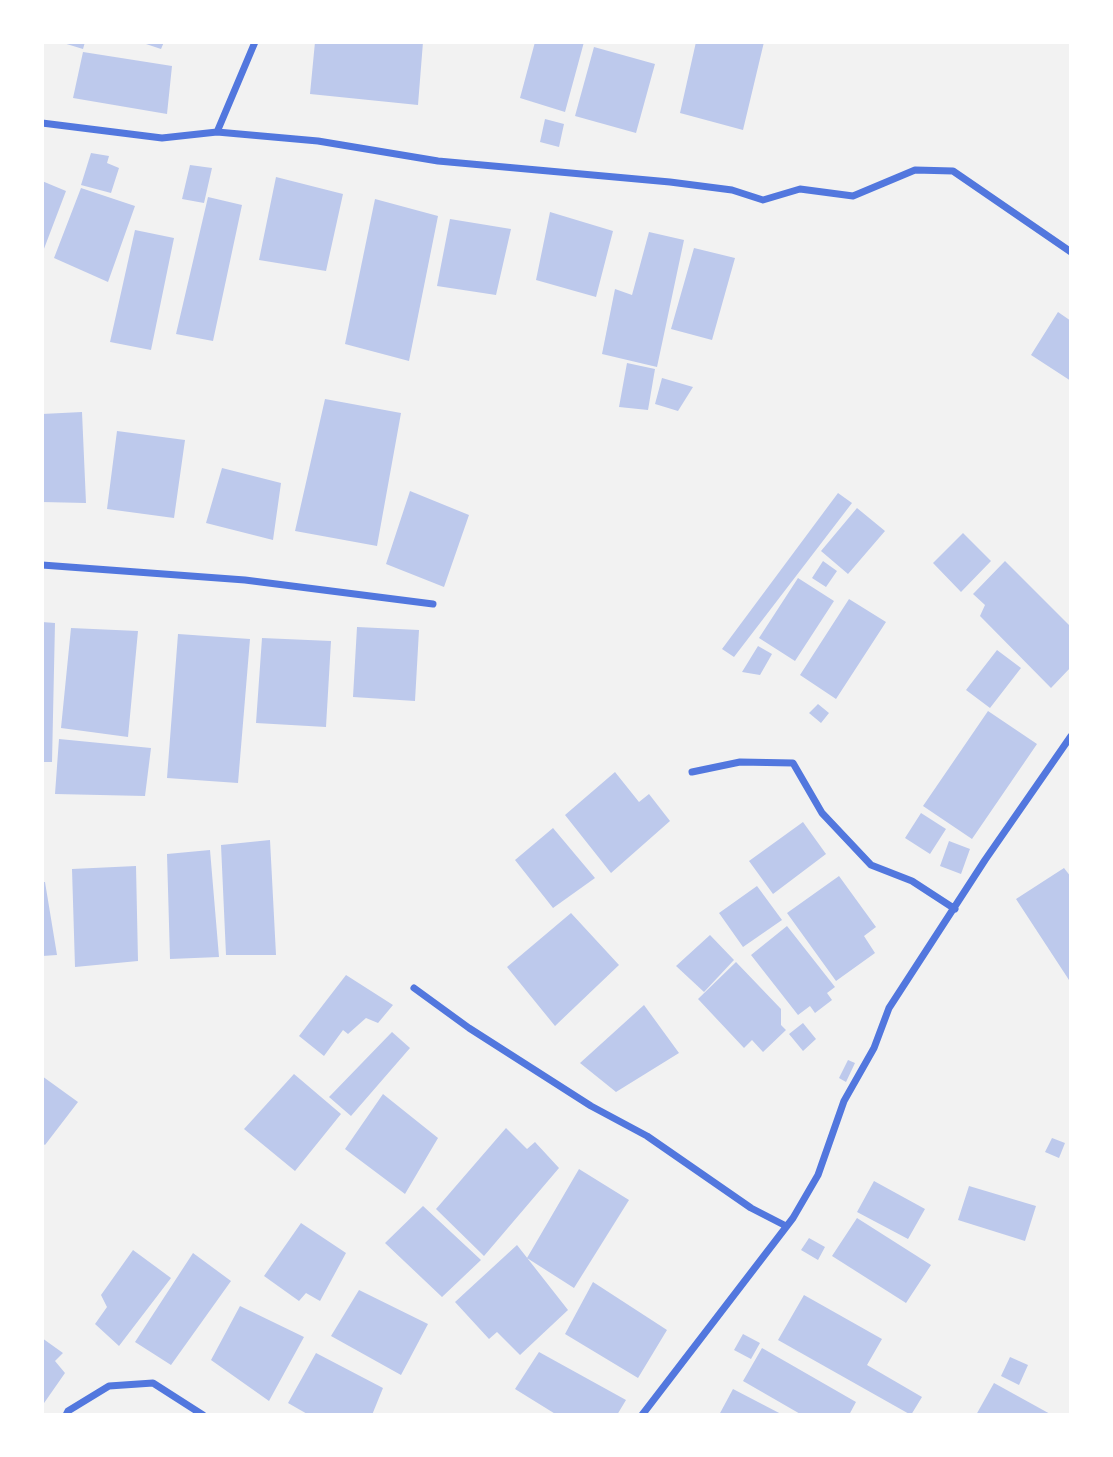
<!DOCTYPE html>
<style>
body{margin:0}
#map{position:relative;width:1113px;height:1457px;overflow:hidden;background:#f2f2f2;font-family:Roboto,sans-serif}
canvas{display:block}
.frame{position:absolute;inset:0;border:44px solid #fff;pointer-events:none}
</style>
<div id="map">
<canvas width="1113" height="1457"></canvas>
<div class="frame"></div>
</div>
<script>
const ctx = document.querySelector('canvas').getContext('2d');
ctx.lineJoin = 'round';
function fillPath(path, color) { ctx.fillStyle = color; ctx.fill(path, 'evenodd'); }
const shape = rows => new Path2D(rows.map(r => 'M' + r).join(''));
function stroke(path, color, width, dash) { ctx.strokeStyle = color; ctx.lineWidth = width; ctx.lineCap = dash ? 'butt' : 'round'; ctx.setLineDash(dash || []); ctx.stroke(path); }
fillPath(shape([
 [60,42,85,42,83,49],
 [140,42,164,42,161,49],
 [315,42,423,42,418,105,310,94],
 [535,42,584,42,565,112,520,98],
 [696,42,764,42,743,130,680,113],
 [594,47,655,64,636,133,575,116],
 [83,52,172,66,167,114,73,98],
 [545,119,564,124,559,147,540,142],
 [91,153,109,156,107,163,119,168,111,193,81,185],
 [190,165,212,168,204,203,182,199],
 [276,177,343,194,326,271,259,260],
 [42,181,66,191,42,254],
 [81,188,135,206,108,282,54,258],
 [208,197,242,205,213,341,176,334],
 [375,199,438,216,409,361,345,344],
 [550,212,613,231,596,297,536,280],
 [450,219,511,229,496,295,437,286],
 [135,230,174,238,151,350,110,342],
 [649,232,684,240,657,367,602,354,615,289,632,295],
 [694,248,735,258,712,340,671,329],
 [1058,312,1071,321,1071,381,1031,355],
 [627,363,655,369,648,410,619,407],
 [662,378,693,387,678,411,655,404],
 [325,399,401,413,377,546,295,531],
 [82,412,86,503,42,502,42,414],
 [117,431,185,440,174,518,107,509],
 [222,468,281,483,273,540,206,523],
 [410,491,469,515,444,587,386,564],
 [838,493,852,503,734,657,722,649],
 [857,508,885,531,848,574,821,551],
 [963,533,991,561,961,592,933,563],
 [823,561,837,571,826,587,812,578],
 [1005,561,1071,627,1071,667,1051,688,980,616,985,605,973,594],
 [798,578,834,601,795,661,759,638],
 [849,599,886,622,836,699,800,675],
 [42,622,55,623,52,762,42,762],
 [357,627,419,630,415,701,353,697],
 [71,628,138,631,128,737,61,728],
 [178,634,250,639,238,783,167,778],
 [262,638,331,641,326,727,256,723],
 [758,646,772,654,760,675,742,672],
 [997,650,1021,668,990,708,966,690],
 [818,704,829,713,821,723,809,713],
 [988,711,1037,744,972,839,923,806],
 [59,739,151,748,145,796,55,794],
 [615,772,639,802,649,794,670,821,611,873,565,815],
 [921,813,946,829,930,854,905,838],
 [803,822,826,854,773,894,749,861],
 [553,828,595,878,553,908,515,860],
 [270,840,276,955,226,955,221,845],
 [949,841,970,849,961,874,940,866],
 [210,850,219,957,170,959,167,854],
 [136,866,138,961,75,967,72,869],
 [1064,868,1071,877,1069,980,1016,899],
 [839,876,876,927,864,936,875,953,836,981,787,913],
 [42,882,45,882,57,955,42,956],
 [757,886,782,920,743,947,719,913],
 [571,913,619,965,555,1026,507,967],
 [787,926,835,987,827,993,832,1000,815,1013,810,1006,798,1015,751,955],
 [710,935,734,960,704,992,676,966],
 [736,962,781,1009,781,1025,786,1030,763,1052,752,1040,744,1048,698,999],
 [346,975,393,1005,378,1023,366,1018,348,1034,343,1030,324,1056,299,1036],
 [644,1005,679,1053,616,1092,580,1063],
 [803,1023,816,1039,803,1051,789,1034],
 [392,1032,410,1048,351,1116,329,1097],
 [848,1060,855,1063,846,1082,839,1078],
 [294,1074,341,1114,295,1171,244,1129],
 [42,1076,78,1102,45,1145,42,1143],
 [383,1094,438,1138,405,1194,345,1149],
 [506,1128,527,1149,535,1142,559,1168,484,1256,436,1209],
 [1052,1138,1065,1143,1059,1158,1045,1152],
 [579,1169,629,1200,574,1288,527,1258],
 [874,1181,925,1209,908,1239,857,1212],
 [969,1186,1036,1206,1025,1241,958,1220],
 [423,1206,481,1260,442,1297,385,1243],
 [857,1218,931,1265,906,1303,832,1256],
 [301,1223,346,1253,320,1301,306,1293,299,1301,264,1276],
 [809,1238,825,1247,818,1260,801,1250],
 [517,1245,568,1310,520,1355,497,1332,489,1339,455,1302],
 [133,1250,171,1278,119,1346,95,1324,107,1307,101,1295],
 [193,1253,231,1281,171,1365,135,1342],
 [593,1282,667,1330,638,1378,565,1334],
 [359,1290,428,1324,401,1375,331,1336],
 [804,1295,882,1339,867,1365,922,1397,911,1415,778,1340],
 [240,1306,304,1337,269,1401,211,1360],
 [743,1334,760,1343,751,1359,734,1350],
 [42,1338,63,1353,55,1361,65,1373,42,1406],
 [762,1348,856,1402,849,1415,802,1415,743,1381],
 [539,1352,626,1400,617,1415,557,1415,515,1389],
 [316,1353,383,1388,372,1415,309,1415,288,1403],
 [1010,1357,1028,1365,1019,1385,1001,1376],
 [994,1383,1052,1415,976,1415],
 [733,1389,783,1415,719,1415]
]), '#bdc9ec');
stroke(shape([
 [42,123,162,138,217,132,318,141,438,161,670,182,732,190,763,200,800,189,853,196,915,170,953,171,1071,252],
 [217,132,255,42],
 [42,565,245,580,433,604],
 [692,772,740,762,793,763,822,813,871,865,912,881,955,909],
 [414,988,469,1028,591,1106,647,1136,751,1208,786,1226],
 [66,1415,68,1411,109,1386,153,1383,203,1415],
 [642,1415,793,1218,818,1175,844,1101,874,1048,889,1008,985,860,1071,736]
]), '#5277de', 7);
</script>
